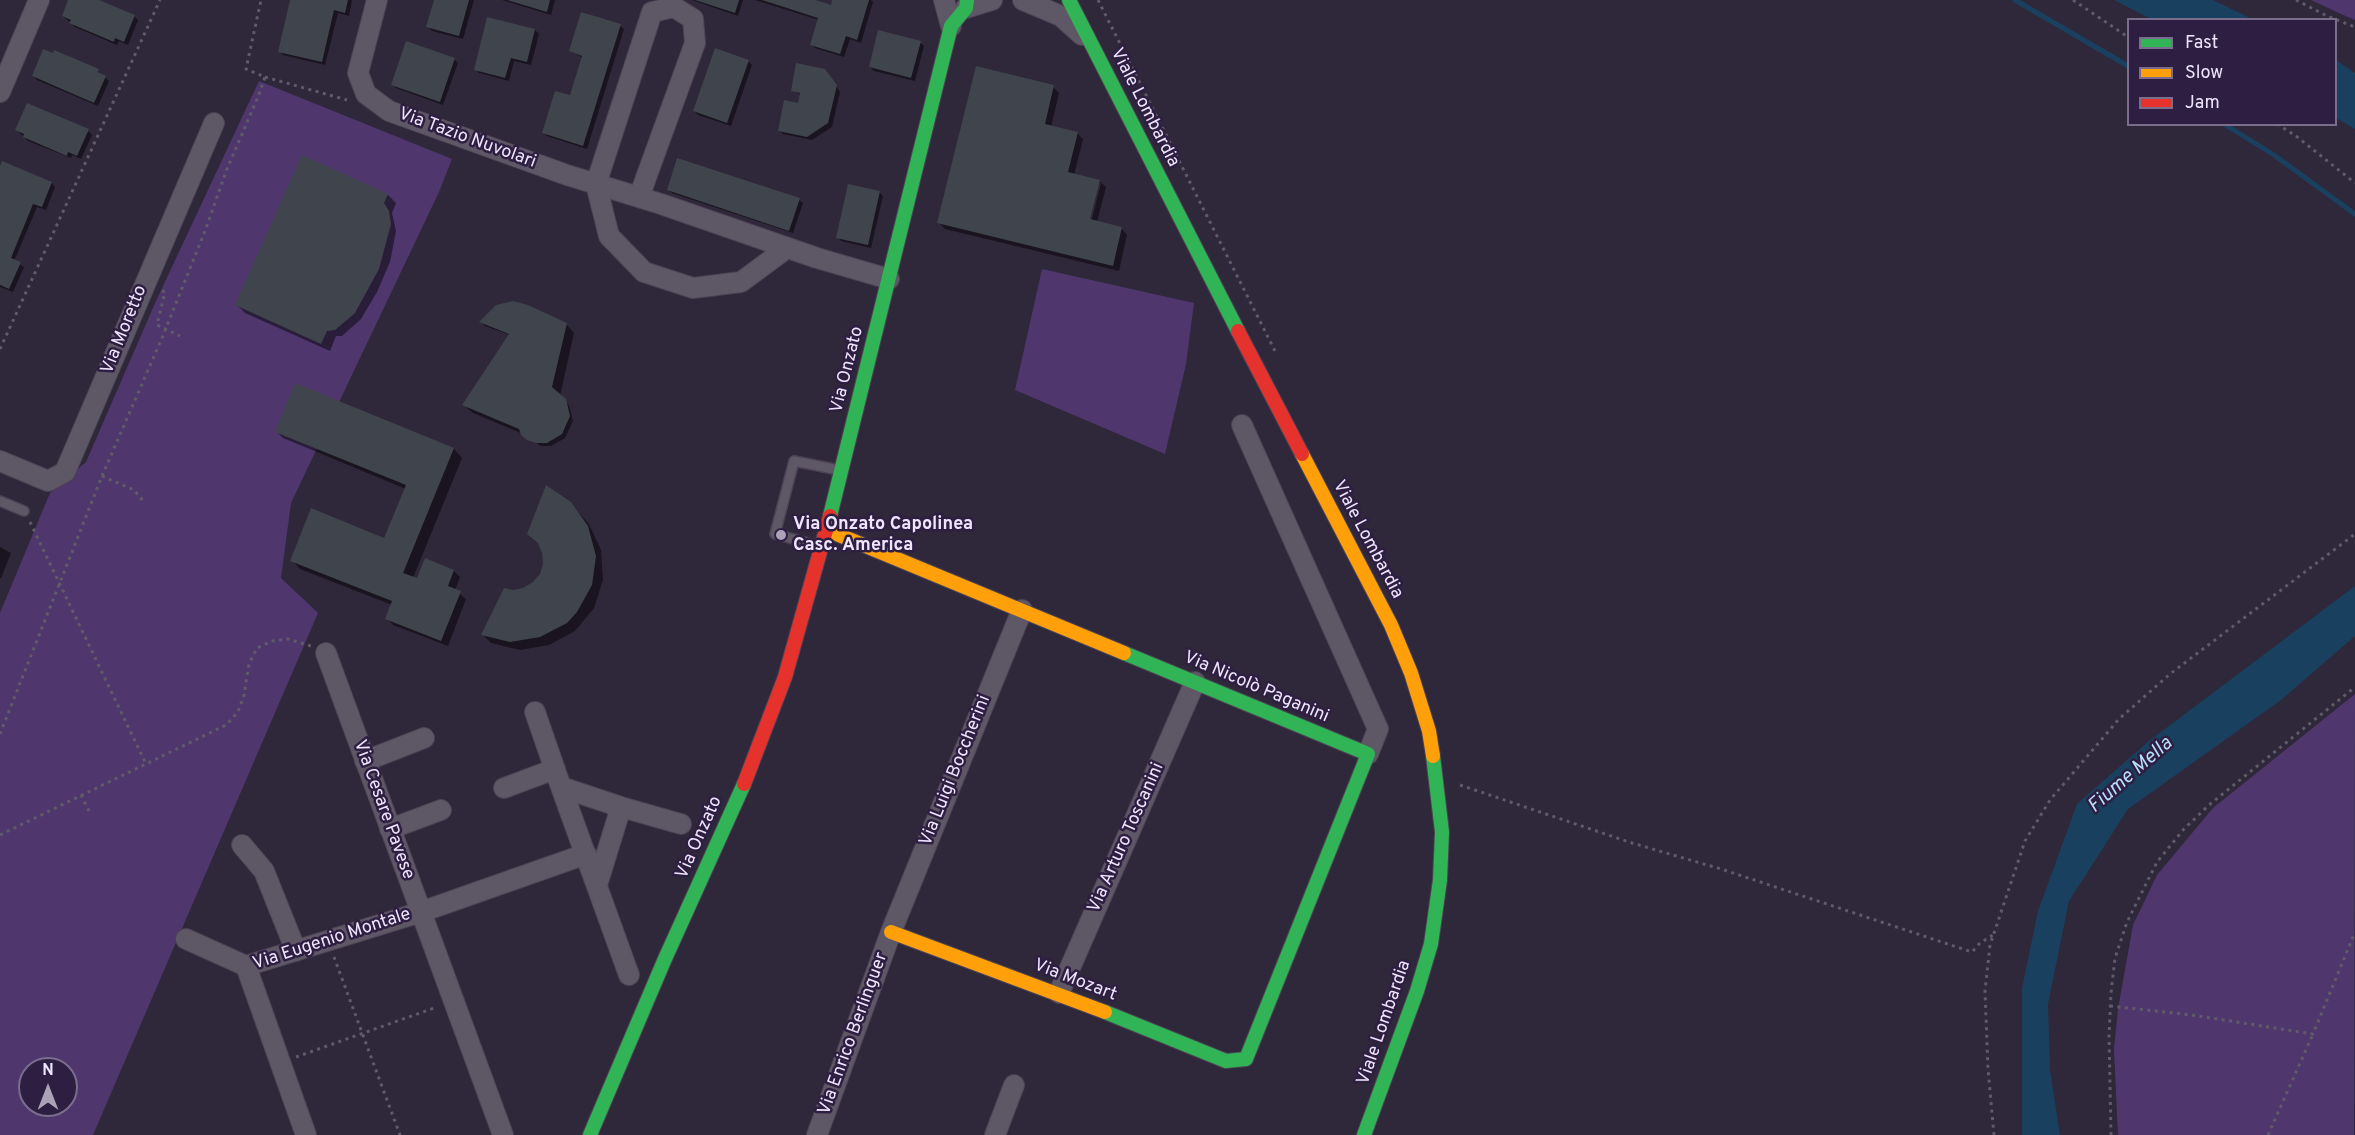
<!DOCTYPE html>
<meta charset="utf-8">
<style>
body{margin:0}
#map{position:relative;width:2355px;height:1135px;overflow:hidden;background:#2f273a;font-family:Overpass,sans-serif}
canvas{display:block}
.legend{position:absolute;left:2127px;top:18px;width:210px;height:108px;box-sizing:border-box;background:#2e1f42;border:2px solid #7b6e8c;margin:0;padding:8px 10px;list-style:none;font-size:18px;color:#eee5fc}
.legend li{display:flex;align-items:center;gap:12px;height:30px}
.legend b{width:30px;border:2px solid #7b6e8c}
.north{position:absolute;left:18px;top:1057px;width:60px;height:60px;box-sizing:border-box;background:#2e1f42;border:2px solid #7b6e8c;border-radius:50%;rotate:0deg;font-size:16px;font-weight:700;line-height:24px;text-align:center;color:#eee5fc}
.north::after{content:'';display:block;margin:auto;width:21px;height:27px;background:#aba2b8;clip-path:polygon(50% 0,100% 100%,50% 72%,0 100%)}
</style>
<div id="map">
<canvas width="2355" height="1135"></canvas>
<ul class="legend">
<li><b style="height:8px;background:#30b455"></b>Fast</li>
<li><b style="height:8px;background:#ff9f0a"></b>Slow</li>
<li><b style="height:8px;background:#e5322d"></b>Jam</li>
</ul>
<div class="north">N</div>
</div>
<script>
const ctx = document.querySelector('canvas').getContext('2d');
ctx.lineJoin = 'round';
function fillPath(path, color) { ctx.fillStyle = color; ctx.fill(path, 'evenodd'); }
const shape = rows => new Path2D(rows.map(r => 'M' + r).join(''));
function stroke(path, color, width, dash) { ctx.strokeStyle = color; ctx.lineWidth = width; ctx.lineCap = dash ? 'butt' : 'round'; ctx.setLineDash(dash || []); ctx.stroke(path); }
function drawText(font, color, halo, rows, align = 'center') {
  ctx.font = font + ' Overpass,sans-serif'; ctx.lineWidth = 5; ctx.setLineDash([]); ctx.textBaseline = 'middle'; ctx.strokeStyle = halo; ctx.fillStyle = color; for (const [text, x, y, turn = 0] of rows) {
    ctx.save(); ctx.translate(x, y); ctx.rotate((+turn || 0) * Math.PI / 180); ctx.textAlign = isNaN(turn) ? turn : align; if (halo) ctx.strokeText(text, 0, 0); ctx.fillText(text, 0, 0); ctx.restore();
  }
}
fillPath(shape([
 [2311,0,2355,0,2355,20,2341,14],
 [259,81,452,159,439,192,291,503,281,578,318,613,93,1135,0,1135,0,613,50,493,86,462,156,301],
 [30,1069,66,1069,66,1105,30,1105],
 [1042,269,1194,303,1186,364,1165,454,1015,390],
 [2355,694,2354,1135,2118,1135,2114,1049,2118,1009,2133,925,2157,875,2213,808]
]), '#4f376e');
fillPath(shape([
 [2114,0,2213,0,2252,19,2151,19],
 [2336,60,2355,73,2355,129,2336,118],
 [2355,586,2355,636,2281,700,2128,809,2069,901,2048,1004,2050,1070,2060,1135,2022,1135,2022,988,2038,911,2077,804,2149,741]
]), '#19415f');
fillPath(shape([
 [70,0,95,0,135,17,138,20,128,45,119,41,117,45,75,27,63,16],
 [292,0,352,0,349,16,338,13,325,65,283,55,279,51],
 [435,0,474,0,463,39,432,31,428,27],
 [502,0,555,0,551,15],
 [692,0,743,0,738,16],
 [755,0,816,0,832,7,834,0,871,0,873,2,861,43,850,39,844,57,815,48,811,44,819,20],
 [620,26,624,29,587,149,547,136,543,132,571,97,583,58,571,51],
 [535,30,539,34,531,65,514,61,509,81,479,73,475,69],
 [920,42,924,46,915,81,874,71,870,67],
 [454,59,458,63,443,105,396,88,392,85],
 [748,61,752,65,731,126,698,115,694,111],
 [98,71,109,81,98,106,37,80,33,76],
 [826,72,840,92,832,127,812,140,783,134,779,130,800,105,801,95,792,90],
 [1053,87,1059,93,1051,127,1077,133,1083,139,1074,175,1099,181,1106,187,1097,222,1121,228,1127,235,1119,271,945,229,939,223],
 [1098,183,1101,183,1090,227,1087,226],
 [17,130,88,131,92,135,81,159,72,155,71,158,28,141],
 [0,170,52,183,55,187,46,210,37,207,14,261,24,267,13,292,0,287],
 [669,189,799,200,803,203,793,233,672,193],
 [879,192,883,196,871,248,841,241,838,237],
 [388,195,396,203,392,213,396,231,390,262,377,292,361,319,342,336,336,336,330,351,245,313,237,305],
 [481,322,566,324,574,333,560,396,569,405,573,421,565,438,551,446,541,446,523,434,473,413,464,405,510,335,485,326],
 [277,432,454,449,462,458,413,578,417,580,454,571,460,577,455,590,466,599,448,646,393,625,387,618,392,605,300,569,292,560,385,540,406,489,283,438],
 [570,503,589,524,601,550,603,580,594,608,575,631,549,645,520,650,491,643,483,635,512,591,524,589,534,584,541,575,544,564,540,545],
 [0,547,11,553,1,578,0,578]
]), '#0007');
stroke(shape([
 [2015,0,2128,66],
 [2224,124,2274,155,2355,214]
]), '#19415f', 5);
fillPath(shape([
 [68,0,99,0,135,15,124,42,115,38,114,42,69,23,71,20,62,16],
 [290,0,348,0,345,13,334,10,322,62,278,52],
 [434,0,469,0,459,36,426,27],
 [507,0,550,0,547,12],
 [695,0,739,0,735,13],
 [762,0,816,0,831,5,832,0,869,0,857,40,846,36,840,54,810,45,818,18],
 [581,12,621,24,583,146,542,133,555,91,570,95,582,56,569,51],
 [487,17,535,29,527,62,511,58,505,78,474,70],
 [878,30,921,41,911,78,869,67],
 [406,41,455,58,440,102,391,85],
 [715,48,749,60,727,123,693,111],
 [43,49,53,53,54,50,99,69,98,72,106,76,94,103,32,76],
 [796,63,825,69,837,85,828,123,807,137,778,131,784,100,798,103,800,93,791,91],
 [976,66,1054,85,1045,124,1078,132,1068,172,1100,180,1090,219,1122,227,1113,266,937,223],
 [27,103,89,129,77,156,68,152,67,156,23,137,24,134,15,130],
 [302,155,388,194,384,203,389,211,391,224,379,269,355,313,335,330,327,331,321,344,235,305],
 [677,158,800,198,789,231,667,190],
 [2,161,52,182,42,207,33,204,11,258,21,262,9,289,0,285,0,166],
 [848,184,880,191,868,245,836,238],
 [513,301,528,305,567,323,552,387,566,399,570,416,562,434,547,443,536,443,527,440,521,435,519,429,462,405,509,334,479,322,496,305],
 [295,383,454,448,403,573,417,578,425,558,454,570,448,586,461,591,441,641,385,619,392,601,290,561,311,508,384,538,406,485,275,432],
 [546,485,571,502,588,526,596,556,592,585,577,612,567,623,540,637,510,642,481,635,504,588,513,590,523,588,533,582,540,574,543,564,542,553,538,543,527,534]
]), '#40444c');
const lane = shape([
 [0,501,24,511],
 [819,546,775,534,794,461,839,470]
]);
const street = shape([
 [377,0,358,73,366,94,389,111,567,175,661,204,817,258,889,279],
 [944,0,951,26],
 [1023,0,1061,16,1082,35],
 [966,8,992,0],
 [0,92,39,0],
 [639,197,695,43,693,19,674,7,652,12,596,184,609,236,644,272,693,288,741,282,787,248],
 [1242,425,1378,729,1368,754],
 [0,461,48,481,65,472,214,123],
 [326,653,503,1135],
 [535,712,561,787],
 [365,761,424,738],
 [504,788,555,769],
 [621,807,681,824],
 [390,829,441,810],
 [242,845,264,871,296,951],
 [597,885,621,807,561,787,629,975],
 [186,939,246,966],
 [1059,993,1195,682],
 [306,1135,246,966,421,912,586,854],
 [817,1135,891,932,1022,610],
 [995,1135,1014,1085]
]);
const fast = shape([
 [1069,0,1238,331],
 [830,516,951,26,966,8,967,0],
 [1105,1012,1226,1061,1246,1059,1368,754,1124,653],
 [590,1135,664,961,744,784],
 [1364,1135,1417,991,1431,944,1440,880,1442,832,1433,756]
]);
const slow = shape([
 [1302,454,1391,625,1411,673,1429,731,1433,756],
 [827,530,1124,653],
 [891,932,1105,1012]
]);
const jam = shape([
 [1238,331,1302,454],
 [744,784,785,677,830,516]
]);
stroke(lane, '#4b4354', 12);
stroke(street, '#4b4354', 22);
stroke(fast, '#4b4354', 16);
stroke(slow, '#4b4354', 16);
stroke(jam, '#4b4354', 16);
stroke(shape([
 [1098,0,1276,353],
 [2073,0,2128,37],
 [2296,0,2327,16,2355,27],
 [265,77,347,100],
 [2277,124,2296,136,2355,183],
 [162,291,165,292,157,325,180,336],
 [0,349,160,0],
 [102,476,134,490,144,502],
 [30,522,146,764],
 [0,734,102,476,162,338,205,231,227,169,258,97,265,77,246,69,261,0],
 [1460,785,1632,843,1721,869,1972,952,1980,943,1993,935],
 [81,795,89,811],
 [0,835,226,725,238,712,244,695,249,664,257,648,272,641,288,639,311,646],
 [334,957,400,1135],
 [2110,1006,2192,1015,2313,1034,2355,932],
 [296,1057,437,1007],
 [1994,1135,1988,1069,1985,991,1990,945,2025,841,2050,800,2119,719,2170,674,2355,534],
 [2111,1135,2109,1036,2111,993,2115,958,2127,922,2157,862,2184,829,2209,805,2355,687],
 [2268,1135,2313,1034]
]), '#605b68', 3, [3, 4.5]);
stroke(lane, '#5e5866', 9);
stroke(street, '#5e5866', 20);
stroke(fast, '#30b455', 14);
stroke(slow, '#ff9f0a', 14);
stroke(jam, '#e5322d', 14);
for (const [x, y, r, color] of [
 [781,535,6,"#aba2b8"]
]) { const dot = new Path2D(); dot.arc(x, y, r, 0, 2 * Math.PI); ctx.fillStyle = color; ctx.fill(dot); stroke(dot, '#2e1f42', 2); }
drawText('18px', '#eee5fc', '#2e1f42', [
 ["Viale Lombardia",1144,108,63],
 ["Via Tazio Nuvolari",467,139,20],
 ["Via Moretto",125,330,-68],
 ["Via Onzato",848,370,-76],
 ["Viale Lombardia",1367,540,62],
 ["Via Nicolò Paganini",1256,688,23],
 ["Via Luigi Boccherini",956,771,-68],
 ["Via Cesare Pavese",383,810,70],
 ["Via Onzato",700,838,-66],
 ["Via Arturo Toscanini",1127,838,-66],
 ["Via Eugenio Montale",332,940,-18],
 ["Via Mozart",1075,981,21],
 ["Viale Lombardia",1385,1023,-71],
 ["Via Enrico Berlinguer",854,1034,-70]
]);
drawText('bold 18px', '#eee5fc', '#2e1f42', [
 ["Via Onzato Capolinea",793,525],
 ["Casc. America",793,546]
], 'left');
drawText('italic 20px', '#b6ddfc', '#2e1f42', [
 ["Fiume Mella",2131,776,-41]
]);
</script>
